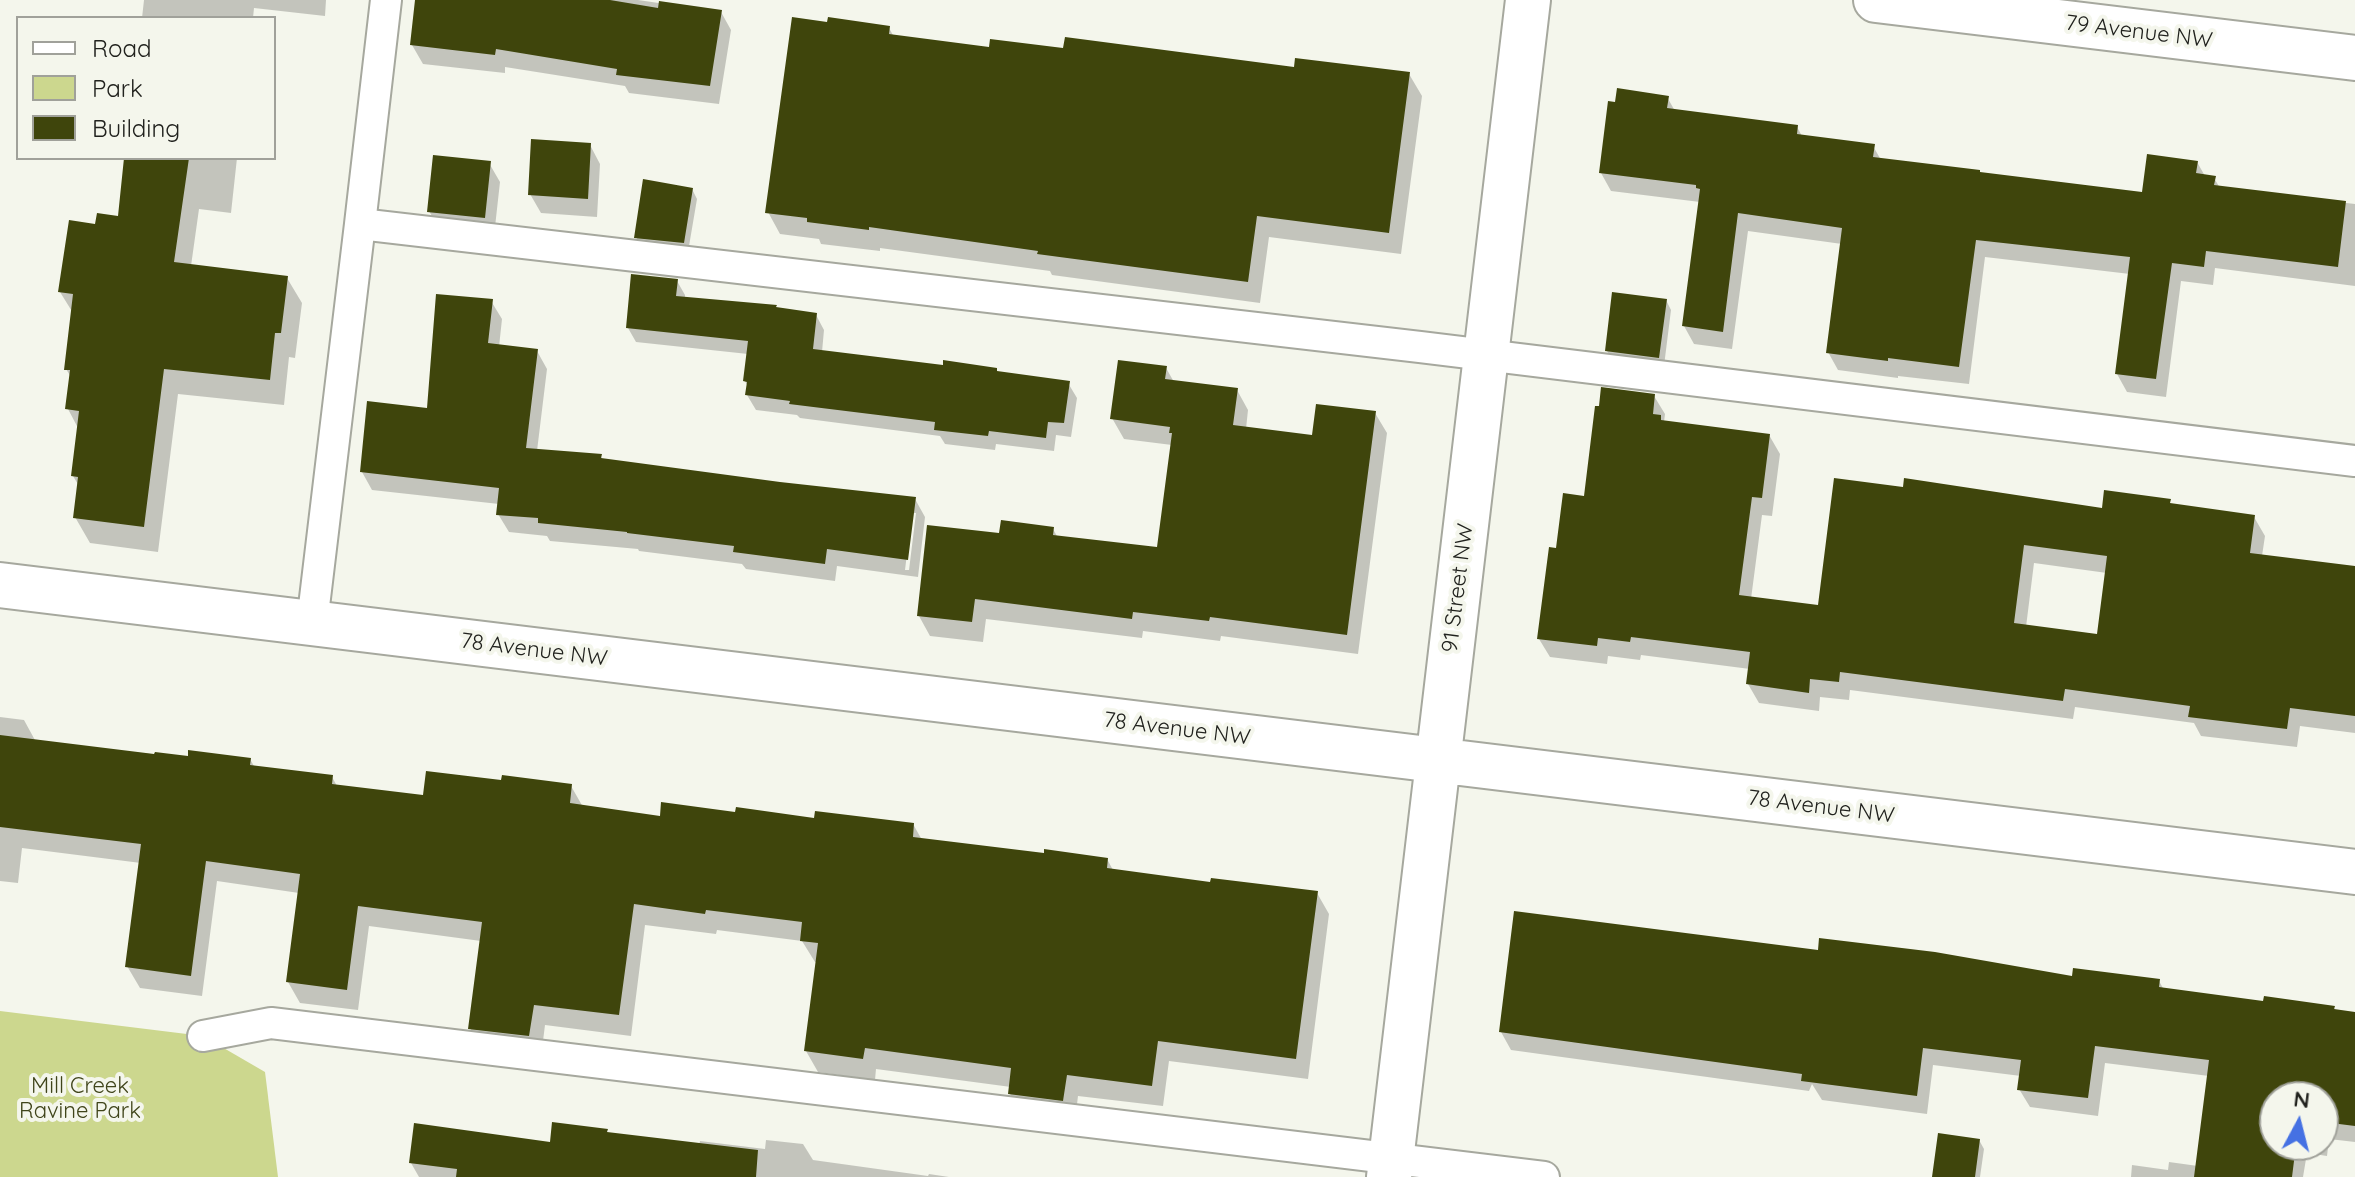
<!DOCTYPE html>
<style>
body{margin:0}
#map{position:relative;width:2355px;height:1177px;overflow:hidden;background:#f4f6ec;font-family:Quicksand,sans-serif}
canvas{display:block}
.legend{position:absolute;left:16px;top:16px;width:260px;height:144px;box-sizing:border-box;background:#f4f6ec;border:2px solid #a0a19a;margin:0;padding:10px 14px;list-style:none;font-size:24px;color:#21221e}
.legend li{display:flex;align-items:center;gap:16px;height:40px}
.legend b{width:40px;border:2px solid #a0a19a}
.north{position:absolute;left:2259px;top:1081px;width:80px;height:80px;box-sizing:border-box;background:#f4f6ec;border:2px solid #a0a19a;border-radius:50%;rotate:7deg;font-size:22px;font-weight:700;line-height:32px;text-align:center;color:#21221e}
.north::after{content:'';display:block;margin:auto;width:28px;height:36px;background:#4571e3;clip-path:polygon(50% 0,100% 100%,50% 72%,0 100%)}
</style>
<div id="map">
<canvas width="2355" height="1177"></canvas>
<ul class="legend">
<li><b style="height:10px;background:#fff"></b>Road</li>
<li><b style="height:22px;background:#ccd78e"></b>Park</li>
<li><b style="height:22px;background:#3f450c"></b>Building</li>
</ul>
<div class="north">N</div>
</div>
<script>
const ctx = document.querySelector('canvas').getContext('2d');
ctx.lineJoin = 'round';
function fillPath(path, color) { ctx.fillStyle = color; ctx.fill(path, 'evenodd'); }
const shape = rows => new Path2D(rows.map(r => 'M' + r).join(''));
function stroke(path, color, width, dash) { ctx.strokeStyle = color; ctx.lineWidth = width; ctx.lineCap = dash ? 'butt' : 'round'; ctx.setLineDash(dash || []); ctx.stroke(path); }
function drawText(font, color, halo, rows, align = 'center') {
  ctx.font = font + ' Quicksand,sans-serif'; ctx.lineWidth = 8; ctx.setLineDash([]); ctx.textBaseline = 'middle'; ctx.strokeStyle = halo; ctx.fillStyle = color; for (const [text, x, y, turn = 0] of rows) {
    ctx.save(); ctx.translate(x, y); ctx.rotate((+turn || 0) * Math.PI / 180); ctx.textAlign = isNaN(turn) ? turn : align; if (halo) ctx.strokeText(text, 0, 0); ctx.fillText(text, 0, 0); ctx.restore();
  }
}
fillPath(shape([
 [0,1011,203,1036,265,1072,278,1177,0,1177]
]), '#ccd78e');
fillPath(shape([
 [144,0,326,0,325,16,254,8,253,18,142,18],
 [417,0,638,0,721,12,731,30,719,104,629,93,625,86,505,67,505,73,423,64,412,45],
 [889,28,894,37,991,49,1065,50,1296,69,1409,74,1422,96,1401,254,1269,237,1260,303,1052,275,1050,271,880,248,880,251,821,244,819,239,780,234,768,212],
 [1667,97,1675,111,1797,127,1802,136,1873,146,1881,160,2144,194,2197,162,2205,176,2214,178,2220,188,2355,204,2355,286,2215,268,2213,285,2181,281,2166,397,2127,392,2117,374,2130,274,1985,257,1969,384,1898,376,1898,378,1838,370,1828,352,1842,244,1748,231,1732,349,1694,344,1684,326,1700,202,1611,191,1601,173],
 [590,145,600,164,597,217,541,213,530,194],
 [126,158,237,158,231,213,199,209,191,266,287,278,302,303,295,358,289,357,284,405,178,394,158,552,90,543,75,517,79,486,73,476,78,428,68,409,71,377,66,369,73,313,60,292,97,226,120,218],
 [489,163,500,182,494,236,440,230,429,211],
 [692,189,697,199,688,252,641,246,636,237],
 [677,281,685,295,685,299,816,315,824,330,822,352,1068,383,1077,398,1071,437,1056,435,1054,451,996,444,995,450,945,444,940,436,800,418,797,415,756,410,747,395,748,387,745,381,748,354,636,342,628,328],
 [1666,300,1671,310,1664,366,1612,360,1607,351],
 [491,301,502,319,499,347,537,351,547,369,537,451,601,456,603,461,915,499,925,517,918,577,837,566,835,581,746,569,742,564,639,551,638,549,550,541,547,536,509,532,498,514,499,504,372,490,362,472,428,410],
 [912,513,916,513,909,570,905,570],
 [1166,368,1174,382,1237,390,1248,410,1246,429,1314,437,1375,413,1387,433,1358,654,1221,636,1220,641,1143,631,1142,638,986,619,983,642,930,636,919,616,1001,536,1053,529,1058,538,1159,549,1172,445,1124,439,1112,418],
 [1654,396,1665,414,1664,422,1769,435,1780,454,1772,516,1762,515,1751,599,1819,607,2103,510,2169,501,2172,506,2254,517,2265,536,2262,556,2355,568,2355,733,2300,726,2297,747,2201,736,2194,723,2075,707,2073,719,1850,690,1849,700,1820,697,1819,711,1759,703,1748,684,1750,669,1641,655,1640,660,1608,656,1607,664,1550,657,1539,639,1558,550,1586,498],
 [2034,563,2107,573,2099,636,2026,627],
 [0,717,24,720,36,742,189,758,250,759,255,768,332,777,337,786,425,797,503,783,571,786,583,807,661,818,737,814,913,824,922,840,1046,855,1107,859,1113,870,1212,884,1317,893,1329,914,1308,1079,1169,1061,1163,1106,1078,1096,1075,1121,1022,1115,1010,1094,1011,1087,876,1069,875,1080,818,1072,806,1051,818,962,815,962,802,941,717,930,716,934,645,925,631,1036,545,1025,541,1057,482,1050,470,1028,481,941,369,926,358,1010,300,1003,288,982,299,893,217,881,202,996,140,988,127,966,141,863,22,848,18,883,0,881],
 [1819,952,2074,979,2159,981,2164,990,2265,1003,2334,1007,2336,1011,2355,1013,2355,1142,2329,1139,2327,1156,2307,1153,2303,1177,2131,1177,2132,1165,2168,1170,2169,1162,2198,1166,2209,1076,2105,1063,2098,1116,2030,1107,2019,1089,2021,1076,1933,1065,1927,1114,1822,1100,1812,1084,1809,1091,1511,1050,1501,1032],
 [2275,1097,2323,1097,2323,1145,2275,1145],
 [608,1134,699,1145,700,1141,765,1149,766,1140,803,1144,813,1160,928,1176,929,1174,949,1177,419,1177,411,1163],
 [1979,1140,1984,1149,1980,1177,1934,1177]
]), '#0003');
fillPath(shape([
 [415,0,610,0,658,8,659,1,722,10,710,86,616,75,617,69,496,49,495,55,410,45],
 [792,17,827,22,828,17,890,26,889,34,989,47,990,39,1063,48,1065,37,1294,67,1295,58,1410,72,1389,233,1257,216,1248,282,1037,254,1038,251,869,227,869,230,807,222,807,218,765,213],
 [1617,88,1669,96,1667,108,1798,125,1797,134,1875,144,1873,157,1980,170,1980,172,2142,192,2147,154,2198,161,2196,173,2216,176,2214,185,2346,201,2338,267,2206,251,2204,267,2172,263,2156,379,2115,374,2130,257,1976,240,1959,367,1888,358,1888,361,1826,353,1842,228,1738,213,1723,332,1682,326,1700,189,1696,188,1696,185,1599,173,1608,101,1615,102],
 [531,139,591,143,588,199,528,195],
 [433,155,491,161,485,218,427,212],
 [124,158,189,158,174,262,288,276,281,333,275,333,270,380,164,369,144,527,73,518,78,477,71,476,79,411,65,409,70,370,64,370,73,294,58,292,69,220,95,224,97,213,118,216],
 [643,179,693,188,684,243,634,238],
 [631,274,678,279,676,296,777,305,776,307,817,313,813,349,943,365,943,360,997,368,997,371,1070,381,1064,423,1048,422,1046,438,989,431,988,436,934,430,935,422,789,404,790,401,745,395,747,382,743,381,748,341,626,328],
 [1612,292,1667,299,1659,358,1605,351],
 [436,294,493,299,488,343,538,349,526,448,602,454,601,458,780,482,916,497,908,560,827,549,825,564,733,552,734,546,627,533,627,532,538,523,538,518,496,515,499,488,360,472,367,401,427,408],
 [1118,360,1167,366,1165,379,1238,388,1233,425,1312,435,1316,404,1376,411,1347,635,1210,617,1209,621,1133,612,1132,619,975,599,972,622,917,616,927,525,999,533,1001,520,1054,527,1053,535,1157,547,1172,433,1169,433,1170,427,1110,419],
 [1601,387,1655,394,1653,414,1661,415,1661,420,1770,434,1762,498,1752,497,1739,595,1818,605,1834,478,1903,487,1904,478,2102,508,2104,490,2171,499,2170,503,2255,515,2250,553,2355,566,2355,716,2290,708,2287,729,2188,717,2190,706,2065,689,2063,701,1840,672,1839,682,1810,679,1809,693,1746,684,1750,652,1631,637,1630,642,1598,638,1597,646,1537,639,1549,547,1556,548,1563,493,1584,496,1595,406,1599,406],
 [2024,545,2107,556,2097,634,2014,623],
 [0,735,154,754,155,752,188,756,188,750,251,758,250,765,333,775,332,784,423,795,426,771,501,780,502,775,572,784,570,803,660,816,661,802,735,812,736,807,814,818,815,811,914,823,913,837,1044,853,1044,849,1108,858,1107,868,1210,882,1211,878,1318,891,1296,1059,1158,1041,1152,1086,1067,1075,1063,1101,1008,1094,1011,1068,865,1048,863,1059,804,1051,818,943,800,941,802,922,706,910,705,914,634,904,619,1015,534,1005,529,1036,468,1029,482,922,358,906,347,990,286,982,300,874,206,861,191,976,125,967,141,844,0,827],
 [1514,911,1818,950,1819,938,1935,952,2072,976,2073,968,2160,979,2159,987,2263,1001,2264,996,2335,1006,2334,1009,2355,1012,2355,1126,2323,1122,2323,1097,2275,1097,2275,1145,2296,1145,2292,1177,2194,1177,2209,1060,2095,1046,2088,1098,2017,1090,2021,1060,1923,1048,1917,1096,1801,1081,1802,1074,1499,1032],
 [552,1122,608,1129,607,1132,758,1150,756,1177,456,1177,457,1169,409,1163,414,1123,550,1142],
 [1938,1133,1980,1139,1975,1177,1932,1177]
]), '#3f450c');
const service = shape([
 [386,0,360,224,1420,347,2355,461],
 [312,623,360,224],
 [203,1036,271,1023,1544,1177]
]);
const minor = shape([
 [1876,0,2355,58],
 [0,585,2355,872],
 [1389,1177,1528,0]
]);
stroke(service, '#a6a89e', 34);
stroke(minor, '#a6a89e', 48);
stroke(service, '#fff', 30);
stroke(minor, '#fff', 44);
drawText('22px', '#21221e', '#f4f6ec', [
 ["79 Avenue NW",2139,32,7],
 ["91 Street NW",1458,588,-83],
 ["78 Avenue NW",534,650,7],
 ["78 Avenue NW",1177,729,7],
 ["78 Avenue NW",1821,807,7]
]);
drawText('22px', '#40451b', '#f4f6ec', [
 ["Mill Creek",80,1086],
 ["Ravine Park",80,1111]
]);
</script>
